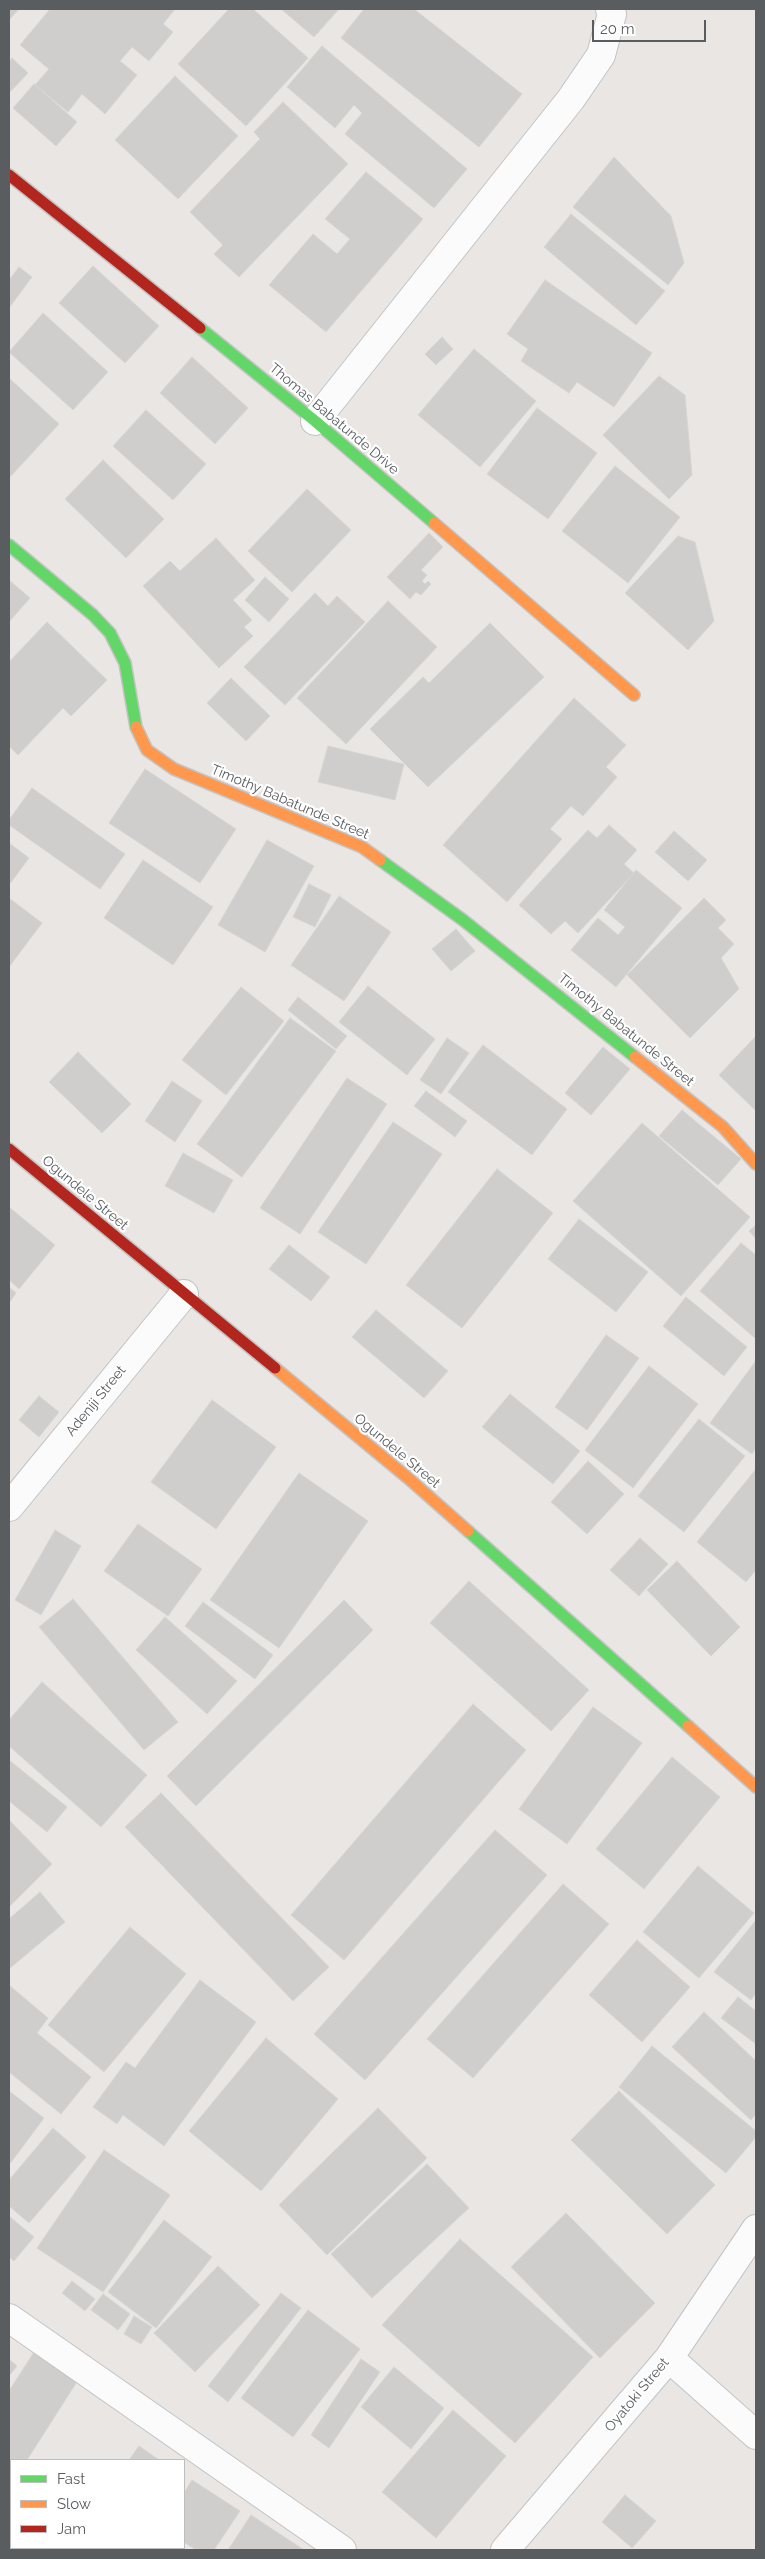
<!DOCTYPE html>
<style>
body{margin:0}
#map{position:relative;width:765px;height:2559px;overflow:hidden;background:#e9e6e3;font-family:Raleway,sans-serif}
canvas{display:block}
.frame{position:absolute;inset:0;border:10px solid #595d60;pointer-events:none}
.legend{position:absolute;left:10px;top:2459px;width:175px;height:90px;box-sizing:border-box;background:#fff;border:1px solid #bdbebf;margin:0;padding:6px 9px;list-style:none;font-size:15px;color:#595d60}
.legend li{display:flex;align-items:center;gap:10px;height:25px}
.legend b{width:25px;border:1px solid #bdbebf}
.scale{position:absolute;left:592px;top:20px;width:114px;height:22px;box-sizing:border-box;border:2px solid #595d60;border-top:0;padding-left:6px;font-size:15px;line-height:18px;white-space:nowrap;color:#595d60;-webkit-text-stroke:4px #fff;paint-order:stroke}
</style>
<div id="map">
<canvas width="765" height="2559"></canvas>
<div class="frame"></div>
<ul class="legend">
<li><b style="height:6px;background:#63d668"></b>Fast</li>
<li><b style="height:6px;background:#ff974d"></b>Slow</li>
<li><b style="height:6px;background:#b3261e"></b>Jam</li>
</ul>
<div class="scale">20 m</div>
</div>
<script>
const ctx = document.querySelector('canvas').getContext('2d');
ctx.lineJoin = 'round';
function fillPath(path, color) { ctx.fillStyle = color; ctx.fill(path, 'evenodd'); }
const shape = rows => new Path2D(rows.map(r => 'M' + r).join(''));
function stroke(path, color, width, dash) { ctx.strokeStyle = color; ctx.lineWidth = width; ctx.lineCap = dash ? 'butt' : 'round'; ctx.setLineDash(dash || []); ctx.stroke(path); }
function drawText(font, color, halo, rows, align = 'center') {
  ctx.font = font + ' Raleway,sans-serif'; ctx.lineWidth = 4.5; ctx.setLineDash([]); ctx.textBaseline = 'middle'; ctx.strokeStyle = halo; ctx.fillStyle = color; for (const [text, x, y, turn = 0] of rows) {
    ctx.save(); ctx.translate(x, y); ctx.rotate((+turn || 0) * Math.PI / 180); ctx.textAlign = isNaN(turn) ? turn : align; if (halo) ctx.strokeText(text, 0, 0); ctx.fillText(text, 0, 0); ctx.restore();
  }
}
const building = shape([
 [9,9,19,9,9,20,9,9],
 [50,9,175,9,163,24,173,32,149,61,132,47,120,61,137,75,105,114,82,94,68,112,35,85,49,69,20,45,50,9],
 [229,9,253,9,308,58,246,126,178,64,229,9],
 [281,9,339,9,314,37,281,9],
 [364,9,414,9,522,94,479,147,341,38,364,9],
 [322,46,467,169,434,208,345,134,362,113,354,105,335,128,287,87,322,46],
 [12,58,28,73,9,93,9,62,12,58],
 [175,76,238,136,178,199,115,140,175,76],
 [34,84,77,122,56,146,13,108,34,84],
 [283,102,348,164,239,277,214,254,223,245,190,212,260,139,254,132,283,102],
 [614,157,671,216,684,263,668,285,573,207,614,157],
 [366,172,423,219,326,332,269,285,313,234,337,254,350,239,325,219,366,172],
 [571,214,665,291,636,325,544,247,571,214],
 [93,266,159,326,125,363,59,303,93,266],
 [19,267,32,277,9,308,9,280,19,267],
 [545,280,652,353,614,407,577,382,569,393,521,361,528,349,507,334,545,280],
 [43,313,108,372,73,410,9,352,43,313],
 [442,337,453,349,436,365,425,354,442,337],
 [474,349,536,401,480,467,418,415,474,349],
 [192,357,248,408,215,444,160,393,192,357],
 [659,376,685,395,692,475,669,499,603,435,659,376],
 [9,378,59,424,9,478,9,378],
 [537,408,597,453,548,519,487,474,537,408],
 [146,410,206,464,173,500,113,446,146,410],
 [103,460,164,519,126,558,65,499,103,460],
 [615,466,680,517,628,583,562,531,615,466],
 [307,489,351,530,292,592,248,551,307,489],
 [429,533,443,547,421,570,427,575,422,581,425,584,428,581,431,584,421,595,416,592,410,599,387,577,429,533],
 [678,536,695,542,714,621,688,650,625,593,678,536],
 [216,538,255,580,233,600,252,620,244,627,253,636,219,668,143,586,170,561,180,571,216,538],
 [265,577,289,599,269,622,245,600,265,577],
 [9,580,30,598,9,622,9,580],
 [315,593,328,606,337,596,365,622,285,705,244,667,315,593],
 [388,601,437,647,346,744,297,698,388,601],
 [47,622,107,680,71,716,63,708,18,755,9,746,9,662,47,622],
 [490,623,544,677,428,787,370,729,423,677,429,683,490,623],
 [231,678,270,716,246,741,207,703,231,678],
 [574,698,626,745,606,767,617,777,583,816,571,806,550,829,562,839,507,902,443,845,574,698],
 [328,746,404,764,395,800,318,782,328,746],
 [145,769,236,829,200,883,109,823,145,769],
 [32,788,125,854,100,889,9,825,9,820,32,788],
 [609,825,637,850,624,864,634,873,578,933,565,921,551,934,519,905,588,830,597,838,609,825],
 [674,831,707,860,688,881,655,852,674,831],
 [267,840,314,866,265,952,218,925,267,840],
 [9,843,29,858,9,885,9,843],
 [143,860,213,907,173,965,104,918,143,860],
 [636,870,682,908,616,987,571,950,598,918,618,935,625,927,604,910,636,870],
 [309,884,331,895,315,927,293,917,309,884],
 [339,896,391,932,344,1001,291,965,339,896],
 [9,898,42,923,9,967,9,898],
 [704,898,726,920,718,928,734,944,721,958,739,989,690,1038,627,975,704,898],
 [456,929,475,951,451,971,432,949,456,929],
 [368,986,435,1039,407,1075,339,1022,368,986],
 [241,987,284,1021,226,1095,182,1060,241,987],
 [298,997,347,1036,336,1049,288,1010,298,997],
 [290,1018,336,1051,242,1177,197,1144,290,1018],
 [756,1036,756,1111,719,1075,756,1036],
 [447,1038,469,1053,441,1094,420,1080,447,1038],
 [483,1045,567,1109,532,1155,448,1092,483,1045],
 [603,1047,630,1069,591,1115,565,1093,603,1047],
 [78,1052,131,1104,102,1133,49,1082,78,1052],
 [347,1078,387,1104,300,1234,260,1208,347,1078],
 [172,1081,202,1101,175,1142,145,1121,172,1081],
 [426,1091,467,1121,455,1137,414,1106,426,1091],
 [682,1110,741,1159,718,1185,659,1136,682,1110],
 [393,1122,442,1154,366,1264,318,1232,393,1122],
 [642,1123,750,1217,681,1296,573,1201,642,1123],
 [183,1153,233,1180,214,1213,165,1186,183,1153],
 [497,1169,553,1213,462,1328,406,1285,497,1169],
 [9,1207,55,1245,19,1289,9,1280,9,1207],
 [579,1219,648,1272,616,1312,548,1259,579,1219],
 [756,1225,756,1239,749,1231,756,1225],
 [741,1243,756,1255,756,1339,700,1291,741,1243],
 [289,1245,330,1277,311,1301,269,1269,289,1245],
 [9,1287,16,1293,9,1303,9,1287],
 [686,1297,747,1347,724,1376,663,1326,686,1297],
 [376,1310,448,1371,424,1398,352,1337,376,1310],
 [606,1335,639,1358,587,1430,555,1407,606,1335],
 [755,1362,756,1448,752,1454,710,1423,755,1362],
 [649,1366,698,1404,633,1488,585,1450,649,1366],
 [510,1394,580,1451,553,1484,482,1427,510,1394],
 [39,1396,59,1412,39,1437,19,1420,39,1396],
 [212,1400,276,1447,216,1529,151,1482,212,1400],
 [699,1419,745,1456,684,1532,638,1496,699,1419],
 [588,1461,624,1494,587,1534,551,1502,588,1461],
 [756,1469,756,1570,746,1582,697,1542,756,1469],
 [299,1473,368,1521,279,1648,210,1600,299,1473],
 [138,1524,202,1569,168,1616,104,1571,138,1524],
 [55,1530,81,1546,41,1615,15,1600,55,1530],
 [640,1538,668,1564,639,1596,610,1570,640,1538],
 [677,1561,740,1627,711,1656,647,1590,677,1561],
 [469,1581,589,1690,551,1731,430,1623,469,1581],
 [73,1599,178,1722,144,1750,39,1627,73,1599],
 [344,1600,373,1630,196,1806,167,1776,344,1600],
 [203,1602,273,1655,255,1679,185,1626,203,1602],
 [165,1617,237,1681,207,1714,136,1650,165,1617],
 [42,1682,147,1775,101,1827,9,1746,9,1720,42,1682],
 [473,1704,526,1750,344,1960,291,1915,473,1704],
 [593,1707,642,1743,567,1844,519,1809,593,1707],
 [672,1757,720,1797,644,1889,596,1849,672,1757],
 [9,1760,67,1807,47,1832,9,1801,9,1760],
 [161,1793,329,1967,293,2001,125,1827,161,1793],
 [9,1820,52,1864,9,1907,9,1820],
 [495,1830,547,1875,365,2080,314,2034,495,1830],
 [698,1866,754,1913,699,1978,643,1932,698,1866],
 [563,1884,609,1924,473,2078,427,2039,563,1884],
 [40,1892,65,1922,9,1969,9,1919,40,1892],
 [756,1920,756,1993,751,2000,714,1972,756,1920],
 [130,1927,186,1974,104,2072,48,2025,130,1927],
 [637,1940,690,1987,642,2042,589,1995,637,1940],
 [200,1980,256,2022,164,2146,123,2115,117,2124,93,2107,126,2062,135,2068,200,1980],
 [9,1985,48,2018,37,2033,91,2077,61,2114,9,2072,9,1985],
 [738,1997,756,2011,756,2044,721,2018,738,1997],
 [704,2012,756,2061,756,2114,751,2120,672,2047,704,2012],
 [266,2038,338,2099,261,2191,189,2131,266,2038],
 [652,2046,756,2131,756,2137,726,2173,619,2087,652,2046],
 [9,2091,44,2118,9,2165,9,2091],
 [619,2091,715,2185,667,2234,571,2140,619,2091],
 [378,2108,427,2158,327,2255,279,2205,378,2108],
 [53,2128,86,2157,29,2223,9,2206,9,2180,53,2128],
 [104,2150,170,2195,103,2292,37,2248,104,2150],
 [427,2164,469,2208,372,2298,331,2254,427,2164],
 [566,2213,655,2303,600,2358,511,2267,566,2213],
 [9,2216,34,2237,14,2261,9,2257,9,2216],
 [164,2220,212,2257,156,2328,108,2292,164,2220],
 [460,2239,593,2357,515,2443,382,2325,460,2239],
 [218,2266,260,2305,195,2372,154,2333,218,2266],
 [72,2281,95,2299,85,2311,62,2293,72,2281],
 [281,2293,301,2308,228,2402,208,2386,281,2293],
 [103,2294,130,2314,118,2330,91,2310,103,2294],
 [308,2310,360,2349,293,2437,241,2398,308,2310],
 [134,2316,152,2327,141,2344,124,2334,134,2316],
 [36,2349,80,2377,27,2460,11,2460,11,2485,9,2484,9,2391,36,2349],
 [9,2359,17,2366,9,2376,9,2359],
 [361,2359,380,2372,329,2448,311,2435,361,2359],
 [394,2367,444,2408,411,2449,361,2407,394,2367],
 [453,2410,506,2456,436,2538,382,2492,453,2410],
 [139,2446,159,2460,129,2460,139,2446],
 [192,2480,240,2511,214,2550,196,2550,184,2542,184,2493,192,2480],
 [625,2495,656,2521,632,2548,602,2522,625,2495],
 [251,2515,304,2550,228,2550,251,2515],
 [21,2548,65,2548,64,2550,25,2550,21,2548],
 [77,2548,88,2548,92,2550,75,2550,77,2548]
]);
fillPath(building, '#d0cecc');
stroke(building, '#d7d5d2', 1);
const street = shape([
 [315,421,571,99,601,55,612,14,610,9],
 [9,1507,184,1294],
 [9,2318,342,2550],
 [669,2358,756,2435],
 [505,2550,669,2358,756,2229]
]);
const fast = shape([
 [200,328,315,421,434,523],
 [9,545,93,615,110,633,125,663,136,727],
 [380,860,463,920,635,1057],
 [468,1531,688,1726]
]);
const slow = shape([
 [434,523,634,695],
 [136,727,147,750,174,769,362,847,380,860],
 [635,1057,723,1127,756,1164],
 [275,1368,408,1478,468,1531],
 [688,1726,756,1787]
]);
const jam = shape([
 [9,175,200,328],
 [9,1149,275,1368]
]);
stroke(street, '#c4c3c4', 30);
stroke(fast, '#c4c3c4', 14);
stroke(slow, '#c4c3c4', 14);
stroke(jam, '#c4c3c4', 14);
stroke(street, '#fcfbfb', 28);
stroke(fast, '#63d668', 11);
stroke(slow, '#ff974d', 11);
stroke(jam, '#b3261e', 11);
drawText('14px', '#595d60', '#fff', [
 ["Thomas Babatunde Drive",334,419,40],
 ["Timothy Babatunde Street",290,802,23],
 ["Timothy Babatunde Street",626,1030,39],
 ["Ogundele Street",85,1193,40],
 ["Adeniji Street",96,1401,-51],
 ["Ogundele Street",397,1451,40],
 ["Oyatoki Street",637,2395,-50]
]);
</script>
